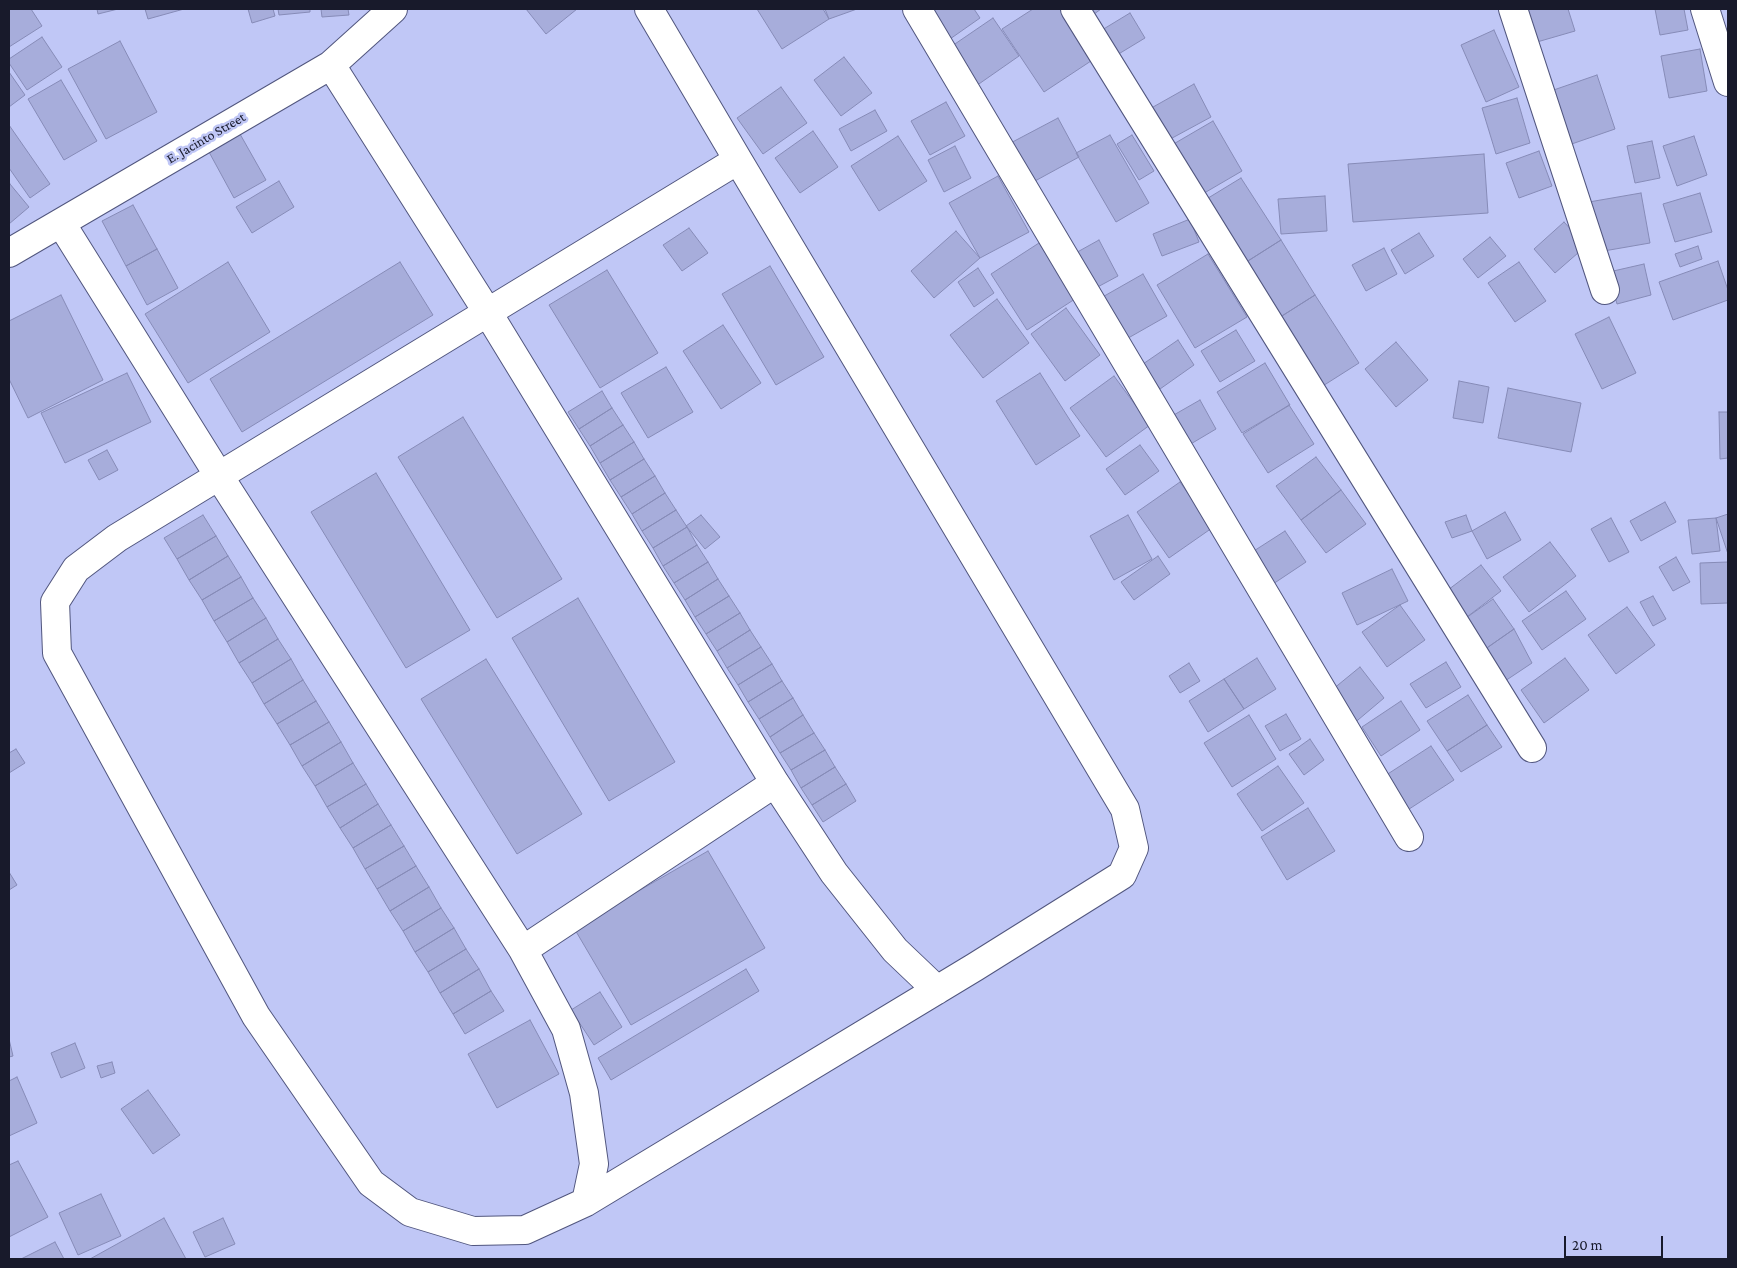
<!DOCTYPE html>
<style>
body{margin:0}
#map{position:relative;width:1737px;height:1268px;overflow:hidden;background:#c0c7f6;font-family:"Crimson Pro",serif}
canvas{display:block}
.frame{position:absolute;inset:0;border:10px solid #181a2b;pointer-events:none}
.scale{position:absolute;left:1564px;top:1236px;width:99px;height:22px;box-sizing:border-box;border:2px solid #181a2b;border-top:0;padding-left:6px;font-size:15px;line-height:18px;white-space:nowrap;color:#181a2b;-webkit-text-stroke:4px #c0c7f6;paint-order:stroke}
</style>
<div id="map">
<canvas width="1737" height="1268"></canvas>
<div class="frame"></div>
<div class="scale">20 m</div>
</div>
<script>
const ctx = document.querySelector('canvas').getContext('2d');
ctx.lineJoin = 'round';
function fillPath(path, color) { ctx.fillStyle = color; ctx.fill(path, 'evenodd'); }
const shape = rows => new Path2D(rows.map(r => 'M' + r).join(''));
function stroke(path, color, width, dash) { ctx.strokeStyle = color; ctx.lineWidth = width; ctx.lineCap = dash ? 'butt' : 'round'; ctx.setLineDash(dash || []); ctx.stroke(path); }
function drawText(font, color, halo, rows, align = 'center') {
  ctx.font = font + ' "Crimson Pro",serif'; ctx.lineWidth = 5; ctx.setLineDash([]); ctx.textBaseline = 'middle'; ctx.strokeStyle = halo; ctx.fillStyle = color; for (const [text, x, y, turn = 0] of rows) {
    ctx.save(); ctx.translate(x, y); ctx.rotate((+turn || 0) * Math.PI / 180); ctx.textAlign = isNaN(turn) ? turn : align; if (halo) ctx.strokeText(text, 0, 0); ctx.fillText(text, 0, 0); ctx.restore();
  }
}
const building = shape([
 [9,9,31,9,42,26,9,47,9,9],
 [97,9,118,9,98,14,97,9],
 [145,9,184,9,148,19,145,9],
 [248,9,273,9,275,16,252,23,248,9],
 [278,9,310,9,310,12,279,15,278,9],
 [321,9,348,9,349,15,322,17,321,9],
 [526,9,577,9,546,34,526,9],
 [757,9,823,9,829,19,782,49,757,9],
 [825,9,857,9,829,19,825,9],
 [930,9,974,9,980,18,950,39,930,9],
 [1033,9,1060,9,1094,59,1044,92,1002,29,1033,9],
 [1078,9,1101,9,1086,20,1078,9],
 [1528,9,1568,9,1575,31,1537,42,1528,9],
 [1655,9,1684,9,1688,30,1660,35,1655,9],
 [1130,13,1145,38,1112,58,1097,33,1130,13],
 [993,18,1019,56,976,86,949,48,993,18],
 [1494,30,1519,87,1486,102,1461,45,1494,30],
 [42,37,62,67,27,90,9,63,9,59,42,37],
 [120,41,157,112,106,139,68,69,120,41],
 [1700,49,1707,91,1669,98,1661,56,1700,49],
 [844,57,872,93,841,116,814,80,844,57],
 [9,72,25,95,9,107,9,72],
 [1597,75,1615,129,1563,147,1545,93,1597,75],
 [61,80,97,141,64,160,28,99,61,80],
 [1194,84,1211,117,1163,143,1146,111,1194,84],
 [781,87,807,123,763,154,737,118,781,87],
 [1517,98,1530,143,1496,154,1482,108,1517,98],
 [946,102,965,136,930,155,911,121,946,102],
 [875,110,887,131,851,151,839,129,875,110],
 [1058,118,1079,157,1024,187,1003,147,1058,118],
 [1213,121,1242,171,1194,199,1165,149,1213,121],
 [9,125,50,184,30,198,9,168,9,125],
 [813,131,838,167,800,193,775,158,813,131],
 [240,134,266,180,234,198,209,152,240,134],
 [1110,135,1149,203,1116,222,1076,153,1110,135],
 [1132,135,1154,171,1139,180,1117,144,1132,135],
 [898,136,927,181,879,211,851,166,898,136],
 [1694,136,1707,175,1677,186,1663,146,1694,136],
 [1652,141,1660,178,1635,183,1627,146,1652,141],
 [955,146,971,178,944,192,928,160,955,146],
 [1539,151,1552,186,1519,198,1506,163,1539,151],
 [1484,154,1488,213,1353,222,1348,164,1484,154],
 [998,176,1029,232,980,258,949,203,998,176],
 [1241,178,1281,240,1240,266,1200,203,1241,178],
 [279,181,294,207,252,233,236,207,279,181],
 [10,184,29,207,9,224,9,185,10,184],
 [1641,193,1650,243,1598,252,1589,202,1641,193],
 [1700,193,1712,232,1675,242,1663,204,1700,193],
 [1325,196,1327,231,1281,234,1278,199,1325,196],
 [133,205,157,249,126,266,102,221,133,205],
 [1190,219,1199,242,1162,256,1153,234,1190,219],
 [1564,222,1586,246,1555,273,1534,249,1564,222],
 [689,228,708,253,682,271,663,245,689,228],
 [956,231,980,258,934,298,911,271,956,231],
 [1419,233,1434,256,1405,274,1391,250,1419,233],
 [1490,237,1506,256,1478,278,1463,259,1490,237],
 [1099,240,1118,276,1092,290,1072,255,1099,240],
 [1281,240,1315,295,1274,321,1240,266,1281,240],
 [1039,243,1075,299,1027,330,991,274,1039,243],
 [1698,246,1702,259,1680,267,1675,254,1698,246],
 [1384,248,1397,274,1366,291,1352,265,1384,248],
 [157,249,178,288,147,305,126,266,157,249],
 [1208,254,1247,317,1195,348,1157,285,1208,254],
 [1718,261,1728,290,1728,300,1673,320,1659,282,1718,261],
 [228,262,270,332,188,383,145,314,228,262],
 [400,262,433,315,242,432,210,379,400,262],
 [1519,262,1546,301,1515,322,1488,283,1519,262],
 [1644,264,1651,295,1617,304,1609,272,1644,264],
 [770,266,824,357,776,385,722,294,770,266],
 [978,268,994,293,974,307,958,282,978,268],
 [607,270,658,353,600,388,549,305,607,270],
 [1143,274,1167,316,1123,341,1099,299,1143,274],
 [61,295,103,380,28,418,9,379,9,321,61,295],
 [1315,295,1359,363,1318,389,1274,321,1315,295],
 [997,299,1029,343,983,378,950,335,997,299],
 [1066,308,1100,355,1065,381,1031,334,1066,308],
 [1609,317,1636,373,1602,389,1575,334,1609,317],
 [723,325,761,383,721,409,683,351,723,325],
 [1236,330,1255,361,1220,382,1201,351,1236,330],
 [1178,340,1194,365,1160,389,1143,364,1178,340],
 [1396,342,1428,380,1396,407,1365,369,1396,342],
 [1265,363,1290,405,1242,433,1217,392,1265,363],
 [666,367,693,412,648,438,621,393,666,367],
 [127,373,151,422,65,463,41,413,127,373],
 [1040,373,1080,436,1036,465,996,401,1040,373],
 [1114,376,1150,425,1106,457,1070,408,1114,376],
 [1459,381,1489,387,1483,423,1453,418,1459,381],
 [1508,388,1581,403,1571,452,1498,438,1508,388],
 [602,391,612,408,579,429,568,412,602,391],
 [1200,400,1216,429,1189,445,1172,416,1200,400],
 [1289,405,1314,444,1268,473,1243,434,1289,405],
 [612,408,623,425,590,446,579,429,612,408],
 [1719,412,1728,412,1728,458,1720,459,1719,412],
 [463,417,562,579,497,618,398,457,463,417],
 [623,425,634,442,600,463,590,446,623,425],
 [634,442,644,459,610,480,600,463,634,442],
 [1140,445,1159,471,1125,495,1106,469,1140,445],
 [107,450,118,470,99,480,88,460,107,450],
 [1316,457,1341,490,1301,520,1276,486,1316,457],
 [644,459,655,476,621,497,610,480,644,459],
 [376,473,470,630,406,668,311,512,376,473],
 [655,476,665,493,632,514,621,497,655,476],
 [1180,482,1212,528,1169,558,1137,512,1180,482],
 [1341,490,1366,524,1326,553,1301,520,1341,490],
 [665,493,676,510,642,531,632,514,665,493],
 [1665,502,1676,522,1641,541,1630,521,1665,502],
 [676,510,687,527,653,548,642,531,676,510],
 [1505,512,1521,540,1487,559,1472,531,1505,512],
 [1728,514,1728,554,1716,518,1728,514],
 [203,515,216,536,177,559,164,538,203,515],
 [701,515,720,537,705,549,686,526,701,515],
 [1128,515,1152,559,1114,580,1090,536,1128,515],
 [1466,515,1472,531,1452,538,1445,522,1466,515],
 [1611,518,1629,552,1609,562,1591,529,1611,518],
 [1716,518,1720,551,1692,554,1688,520,1716,518],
 [687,527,697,545,663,566,653,548,687,527],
 [1285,531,1306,562,1267,588,1246,556,1285,531],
 [216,536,228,556,189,580,177,559,216,536],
 [1550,542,1576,576,1529,612,1503,577,1550,542],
 [697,545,708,562,674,583,663,566,697,545],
 [228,556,241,577,202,600,189,580,228,556],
 [1158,556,1170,574,1134,600,1121,582,1158,556],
 [1676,557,1690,582,1673,591,1659,567,1676,557],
 [708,562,718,579,685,600,674,583,708,562],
 [1728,562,1728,603,1701,604,1700,563,1728,562],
 [1481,565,1501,591,1463,620,1440,596,1481,565],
 [1392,569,1408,601,1357,625,1342,593,1392,569],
 [241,577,253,598,214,621,202,600,241,577],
 [718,579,729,596,695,617,685,600,718,579],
 [1566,591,1586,619,1542,650,1522,621,1566,591],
 [729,596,740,613,706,634,695,617,729,596],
 [1653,596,1666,619,1653,626,1640,602,1653,596],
 [253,598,266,618,227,642,214,621,253,598],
 [578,598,675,762,609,801,512,638,578,598],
 [1493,599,1514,629,1481,652,1463,620,1493,599],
 [1400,605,1425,640,1387,667,1362,632,1400,605],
 [1627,607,1655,645,1616,674,1588,635,1627,607],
 [740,613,750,630,717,651,706,634,740,613],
 [266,618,278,639,239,663,227,642,266,618],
 [1514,629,1532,663,1499,685,1481,652,1514,629],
 [750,630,761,647,727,668,717,651,750,630],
 [278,639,291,659,252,683,239,663,278,639],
 [761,647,772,664,738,685,727,668,761,647],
 [1257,658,1276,689,1244,709,1224,679,1257,658],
 [1565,658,1589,690,1544,723,1521,690,1565,658],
 [291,659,303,680,264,704,252,683,291,659],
 [486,659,582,814,517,854,421,699,486,659],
 [1446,662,1461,687,1426,708,1410,684,1446,662],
 [1189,663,1200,681,1180,693,1169,676,1189,663],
 [772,664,782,681,748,702,738,685,772,664],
 [1360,667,1384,698,1352,725,1327,694,1360,667],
 [1224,679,1244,709,1208,732,1189,701,1224,679],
 [303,680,316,701,277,724,264,704,303,680],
 [782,681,793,698,759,719,748,702,782,681],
 [1468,695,1487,725,1447,751,1427,721,1468,695],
 [793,698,803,715,770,737,759,719,793,698],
 [316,701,329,722,290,745,277,724,316,701],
 [1401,701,1420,730,1381,756,1362,727,1401,701],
 [1286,714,1301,739,1280,751,1265,726,1286,714],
 [803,715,814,733,780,753,770,737,803,715],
 [1249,715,1276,759,1232,787,1204,743,1249,715],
 [329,722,341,742,302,766,290,745,329,722],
 [1487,725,1502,747,1461,772,1447,751,1487,725],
 [814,733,825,750,791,770,780,753,814,733],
 [1310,739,1324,760,1304,775,1289,754,1310,739],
 [341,742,353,763,315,786,302,766,341,742],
 [1431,746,1454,780,1403,813,1380,779,1431,746],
 [16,749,25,763,9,773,9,753,16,749],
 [825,750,835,767,801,788,791,770,825,750],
 [353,763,366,784,327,807,315,786,353,763],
 [1278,766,1304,803,1262,831,1237,794,1278,766],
 [835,767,846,784,812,805,801,788,835,767],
 [366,784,378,804,340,828,327,807,366,784],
 [846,784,856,801,823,822,812,805,846,784],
 [378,804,391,825,353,848,340,828,378,804],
 [1308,808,1335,851,1287,880,1261,837,1308,808],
 [391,825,404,846,365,869,353,848,391,825],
 [404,846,416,866,377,889,365,869,404,846],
 [708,851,765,948,631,1025,574,928,708,851],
 [416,866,429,887,390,911,377,889,416,866],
 [9,872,17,885,9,890,9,872],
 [429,887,441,908,403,931,390,911,429,887],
 [441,908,454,928,415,952,403,931,441,908],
 [454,928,466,949,428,972,415,952,454,928],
 [466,949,479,969,440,993,428,972,466,949],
 [479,969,491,991,453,1014,440,993,479,969],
 [746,969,759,991,611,1080,598,1058,746,969],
 [491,991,504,1011,465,1034,453,1014,491,991],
 [600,992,622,1027,594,1045,571,1010,600,992],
 [530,1020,559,1074,497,1108,468,1054,530,1020],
 [9,1039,13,1056,9,1057,9,1039],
 [75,1043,85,1068,61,1078,51,1053,75,1043],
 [112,1062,115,1073,101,1078,97,1066,112,1062],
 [17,1077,37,1123,9,1136,9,1081,17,1077],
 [148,1090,180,1135,153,1154,121,1109,148,1090],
 [18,1161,48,1217,9,1237,9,1165,18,1161],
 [101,1194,121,1236,78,1255,59,1213,101,1194],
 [164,1218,186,1259,90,1259,164,1218],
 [223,1218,235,1244,205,1257,193,1232,223,1218],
 [55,1242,64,1259,21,1259,55,1242]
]);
fillPath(building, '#a7addb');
stroke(building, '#868bb7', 1);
const minor = shape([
 [649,9,738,160,1125,809,1134,848,1122,875,975,967,586,1202,525,1230,473,1231,410,1212,371,1183,256,1016,57,653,55,602,76,569,117,538,738,160],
 [917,9,1409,837],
 [1075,9,1532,748],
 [1513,9,1605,290],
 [1705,9,1728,82],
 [331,65,488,313,775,783,834,873,895,950,937,990],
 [61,223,219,476,523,950,566,1029,584,1093,594,1164,586,1202],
 [9,253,331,65,393,9],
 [523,950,775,783]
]);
stroke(minor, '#51567e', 30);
stroke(minor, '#fff', 28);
drawText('14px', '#181a2b', '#c0c7f6', [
 ["E. Jacinto Street",206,138,-30]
]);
</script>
